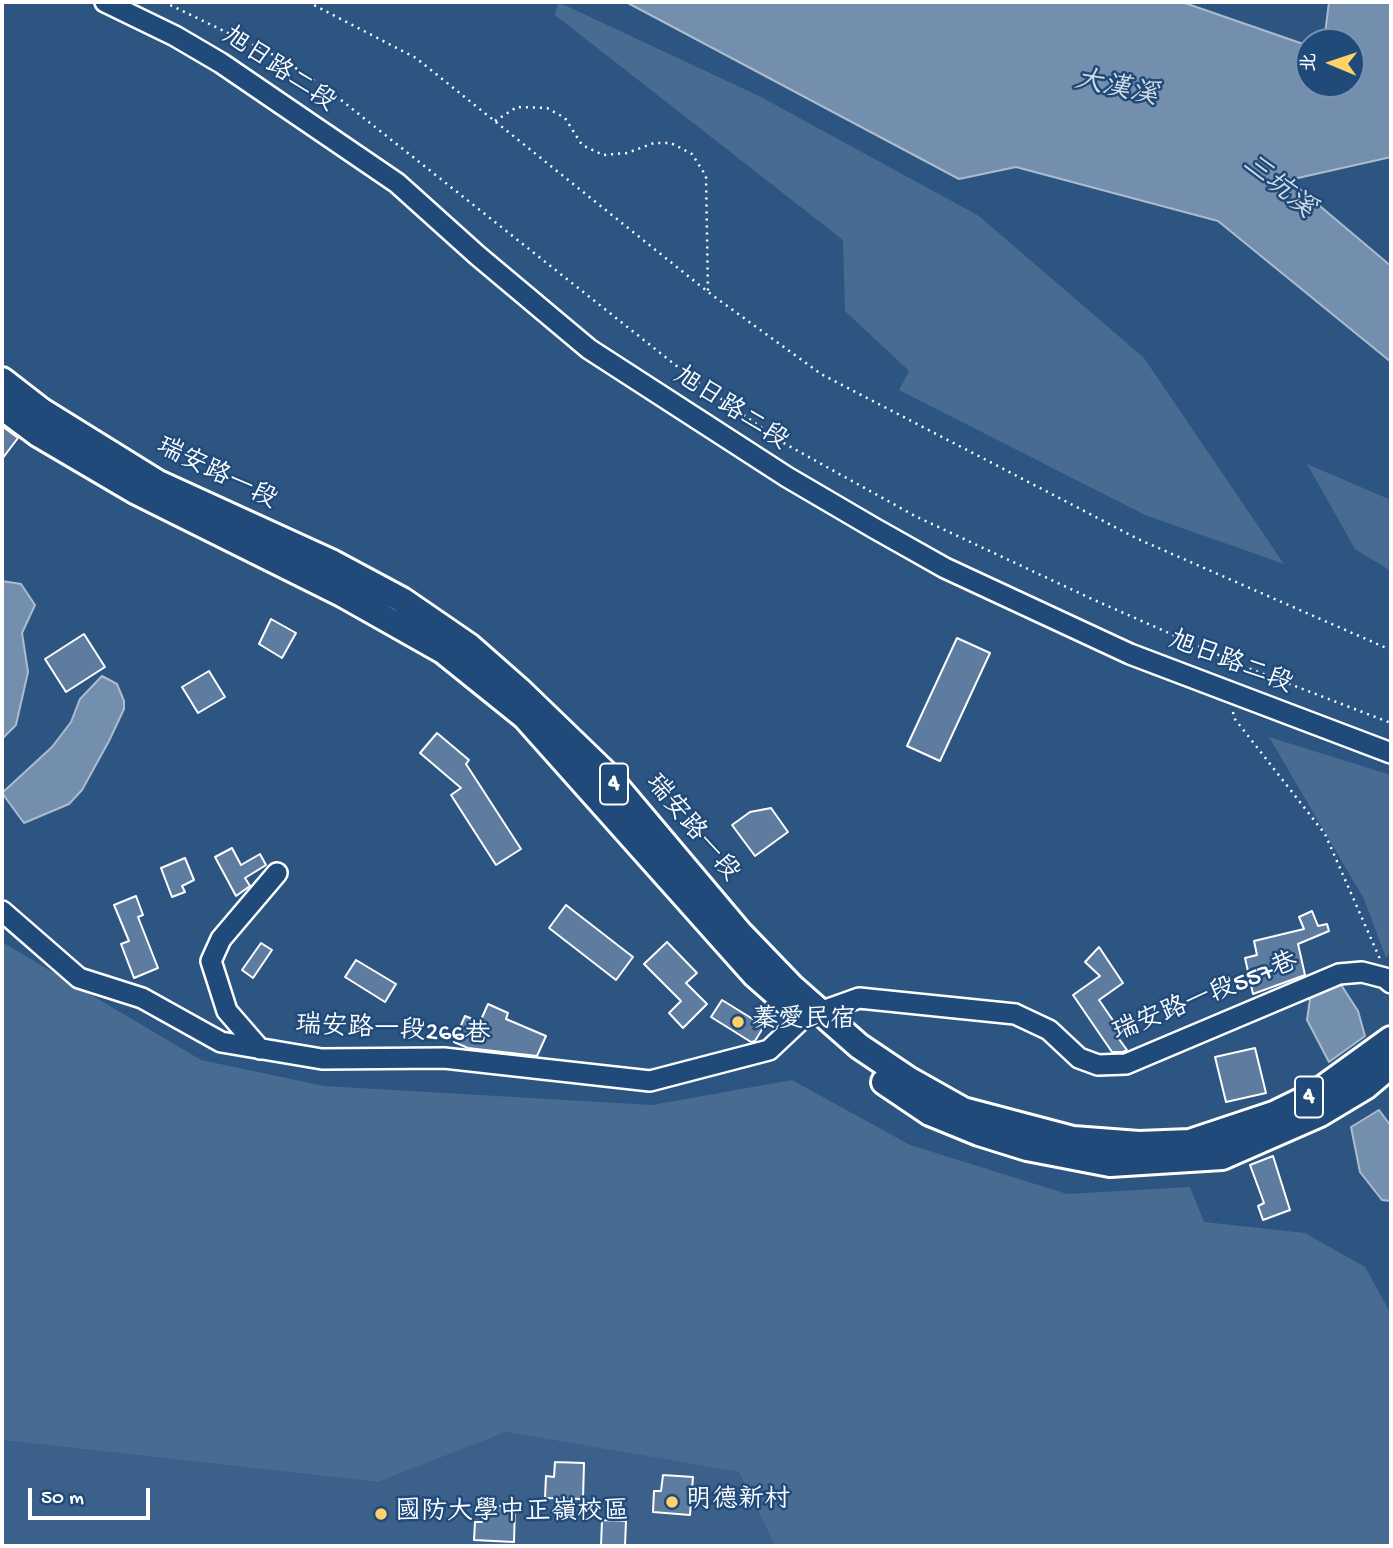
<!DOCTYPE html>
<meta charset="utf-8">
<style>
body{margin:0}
#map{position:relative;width:1393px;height:1548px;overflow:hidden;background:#2c5582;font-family:"Gochi Hand","LXGW WenKai TC",sans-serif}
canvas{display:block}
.frame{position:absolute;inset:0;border:4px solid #fff;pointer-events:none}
.north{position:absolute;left:1295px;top:28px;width:70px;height:70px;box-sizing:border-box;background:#1f4a7a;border:2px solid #7992af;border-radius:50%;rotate:272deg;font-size:19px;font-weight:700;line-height:28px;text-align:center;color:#fff}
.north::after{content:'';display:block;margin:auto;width:24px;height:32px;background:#ffd166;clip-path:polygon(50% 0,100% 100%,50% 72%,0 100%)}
.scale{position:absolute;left:28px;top:1488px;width:122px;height:32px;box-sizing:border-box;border:4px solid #fff;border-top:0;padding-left:9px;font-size:21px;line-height:24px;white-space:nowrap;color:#fff;-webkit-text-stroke:5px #1f4a7a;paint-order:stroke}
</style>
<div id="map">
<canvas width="1393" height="1548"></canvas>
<div class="frame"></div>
<div class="north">北</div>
<div class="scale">50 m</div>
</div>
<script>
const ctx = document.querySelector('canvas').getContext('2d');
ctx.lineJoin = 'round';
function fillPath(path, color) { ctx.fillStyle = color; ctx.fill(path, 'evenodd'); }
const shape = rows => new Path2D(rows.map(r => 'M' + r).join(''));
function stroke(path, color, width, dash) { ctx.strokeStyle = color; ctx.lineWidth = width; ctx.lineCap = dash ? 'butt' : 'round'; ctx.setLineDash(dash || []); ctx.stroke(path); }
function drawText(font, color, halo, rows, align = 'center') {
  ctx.font = font + ' "Gochi Hand","LXGW WenKai TC",sans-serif'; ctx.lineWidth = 5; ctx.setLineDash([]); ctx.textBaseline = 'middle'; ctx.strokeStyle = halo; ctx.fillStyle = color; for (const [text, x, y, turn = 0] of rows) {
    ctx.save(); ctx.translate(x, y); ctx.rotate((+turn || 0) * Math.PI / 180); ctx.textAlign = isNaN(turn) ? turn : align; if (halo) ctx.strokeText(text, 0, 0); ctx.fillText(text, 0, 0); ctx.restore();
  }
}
fillPath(shape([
 [506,1432,739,1472,775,1546,2,1546,2,1440,378,1482]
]), '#3b618b');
fillPath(shape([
 [558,2,759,96,979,216,1144,358,1284,564,1145,515,899,390,909,371,845,311,843,240,555,15],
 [1307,464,1391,500,1391,571,1355,549],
 [1269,737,1391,775,1391,950,1386,958,1364,899],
 [2,942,201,1060,324,1086,652,1105,792,1080,910,1145,1067,1194,1190,1187,1204,1222,1305,1233,1365,1267,1391,1314,1391,1546,775,1546,739,1472,506,1432,378,1482,2,1440]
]), '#486b92');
const water = shape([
 [626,2,1182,2,1309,46,1309,84,1351,84,1351,42,1324,42,1329,2,1391,2,1391,157,1289,180,1391,266,1391,362,1218,221,1016,167,959,179,626,2],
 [2,581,21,584,35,605,22,633,28,672,16,725,2,739,2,581],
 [102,676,117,684,124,701,124,709,109,741,82,790,69,804,24,823,2,793,52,747,71,722,80,699,102,676],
 [1338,980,1358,1011,1365,1036,1329,1062,1307,1020,1311,992,1338,980],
 [1379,1110,1391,1126,1391,1201,1382,1200,1360,1172,1351,1127,1379,1110]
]);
fillPath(water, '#748fad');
stroke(water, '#acbcce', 2);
const building = shape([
 [2,426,18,438,2,459,2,426],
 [271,619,296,633,282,658,259,644,271,619],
 [84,634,105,667,66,692,45,659,84,634],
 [957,638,990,653,940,761,907,746,957,638],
 [209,671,225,697,198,713,182,687,209,671],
 [437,733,469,760,466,764,521,849,496,865,451,795,461,788,420,753,437,733],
 [771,808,788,832,755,856,732,825,750,812,771,808],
 [232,848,241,865,260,854,266,865,245,878,250,886,236,896,215,857,232,848],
 [185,858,194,880,182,886,185,892,172,897,161,868,185,858],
 [136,896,143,915,138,917,158,968,134,978,121,944,129,941,114,905,136,896],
 [566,905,633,957,616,980,549,928,566,905],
 [1312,911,1318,926,1327,924,1329,931,1298,944,1305,975,1253,994,1245,958,1257,955,1254,941,1304,929,1299,917,1312,911],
 [667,942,697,973,686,983,707,1004,683,1028,669,1013,681,1001,644,964,667,942],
 [261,943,272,950,253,978,242,970,261,943],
 [1099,947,1123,983,1099,1000,1121,1032,1116,1035,1127,1050,1123,1052,1112,1052,1073,995,1100,976,1085,962,1099,947],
 [356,960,396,984,385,1002,345,977,356,960],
 [722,1000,764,1026,755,1041,751,1042,711,1017,722,1000],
 [488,1004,508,1013,506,1019,546,1036,537,1056,468,1048,454,1042,465,1016,480,1022,488,1004],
 [1255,1048,1266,1093,1226,1102,1215,1057,1255,1048],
 [1273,1156,1290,1210,1263,1220,1258,1206,1264,1203,1250,1165,1273,1156],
 [555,1462,584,1463,583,1499,545,1498,546,1476,554,1477,555,1462],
 [663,1475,693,1477,690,1515,653,1512,654,1491,661,1491,663,1475],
 [483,1505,515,1507,514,1542,474,1540,475,1522,482,1522,483,1505],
 [602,1520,626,1521,625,1546,601,1546,602,1520]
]);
fillPath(building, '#5e7c9f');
stroke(building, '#fff', 2);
const minor = shape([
 [105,2,175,36,221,63,397,183,477,255,589,349,787,477,874,528,945,568,1130,654,1391,753],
 [2,911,79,978,142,998,221,1042,322,1059,444,1058,650,1081,769,1050,803,1018,859,998,1015,1014,1049,1030,1079,1058,1098,1065,1126,1064,1339,974,1362,972,1385,978,1391,983],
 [260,1049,227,1011,211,961,221,939,277,873]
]);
const major = shape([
 [2,380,42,411,158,483,333,563,402,600,469,646,519,690,605,773,739,932,792,987,859,1046,908,1079,963,1110,1073,1139,1139,1144,1190,1142,1274,1114,1315,1094,1391,1039],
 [2,407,38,434,135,491,342,594,443,651,525,717,755,975,788,1004],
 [884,1082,930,1113,979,1133,1027,1148,1110,1164,1222,1157,1320,1114,1365,1087,1391,1065]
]);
stroke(minor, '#fff', 24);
stroke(major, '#fff', 30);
stroke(shape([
 [164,2,284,60,336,96,688,375,780,441,915,516,1092,599,1248,668,1391,723],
 [308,2,416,58,708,292,821,374,1138,539,1391,650],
 [495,121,517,107,547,108,565,118,582,145,603,155,627,153,654,143,671,143,692,154,706,176,708,292],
 [1233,712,1234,718,1325,834,1380,959]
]), '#fff', 2.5, [2, 5]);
stroke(minor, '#1f4a7a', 19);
stroke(major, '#1f4a7a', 24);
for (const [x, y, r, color] of [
 [738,1022,7,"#ffd166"],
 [672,1502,7,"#ffd166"],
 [381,1514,7,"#ffd166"]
]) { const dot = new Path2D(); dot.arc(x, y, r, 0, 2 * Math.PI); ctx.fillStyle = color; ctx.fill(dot); stroke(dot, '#1f4a7a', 2.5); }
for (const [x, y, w] of [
 [614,784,28],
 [1309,1097,28]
]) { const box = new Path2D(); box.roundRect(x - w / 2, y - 20.5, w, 41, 5); ctx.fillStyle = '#1f4a7a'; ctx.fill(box); stroke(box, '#fff', 2); }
drawText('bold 24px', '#fff', null, [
 ["4",614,784],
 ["4",1309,1097]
]);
drawText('26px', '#fff', '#1f4a7a', [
 ["旭日路二段",278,71,34],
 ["旭日路二段",730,410,33],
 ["瑞安路一段",216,475,26],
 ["旭日路二段",1230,664,21],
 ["瑞安路一段",691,829,50],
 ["瑞安路一段557巷",1206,999,-22],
 ["瑞安路一段266巷",393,1032,3]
]);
drawText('26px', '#fff', '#1f4a7a', [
 ["蓁愛民宿",752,1022],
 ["明德新村",686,1502],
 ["國防大學中正嶺校區",395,1514]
], 'left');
drawText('italic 28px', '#d5dde6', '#1f4a7a', [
 ["大漢溪",1116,90,12],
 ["三坑溪",1277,188,39]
]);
</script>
